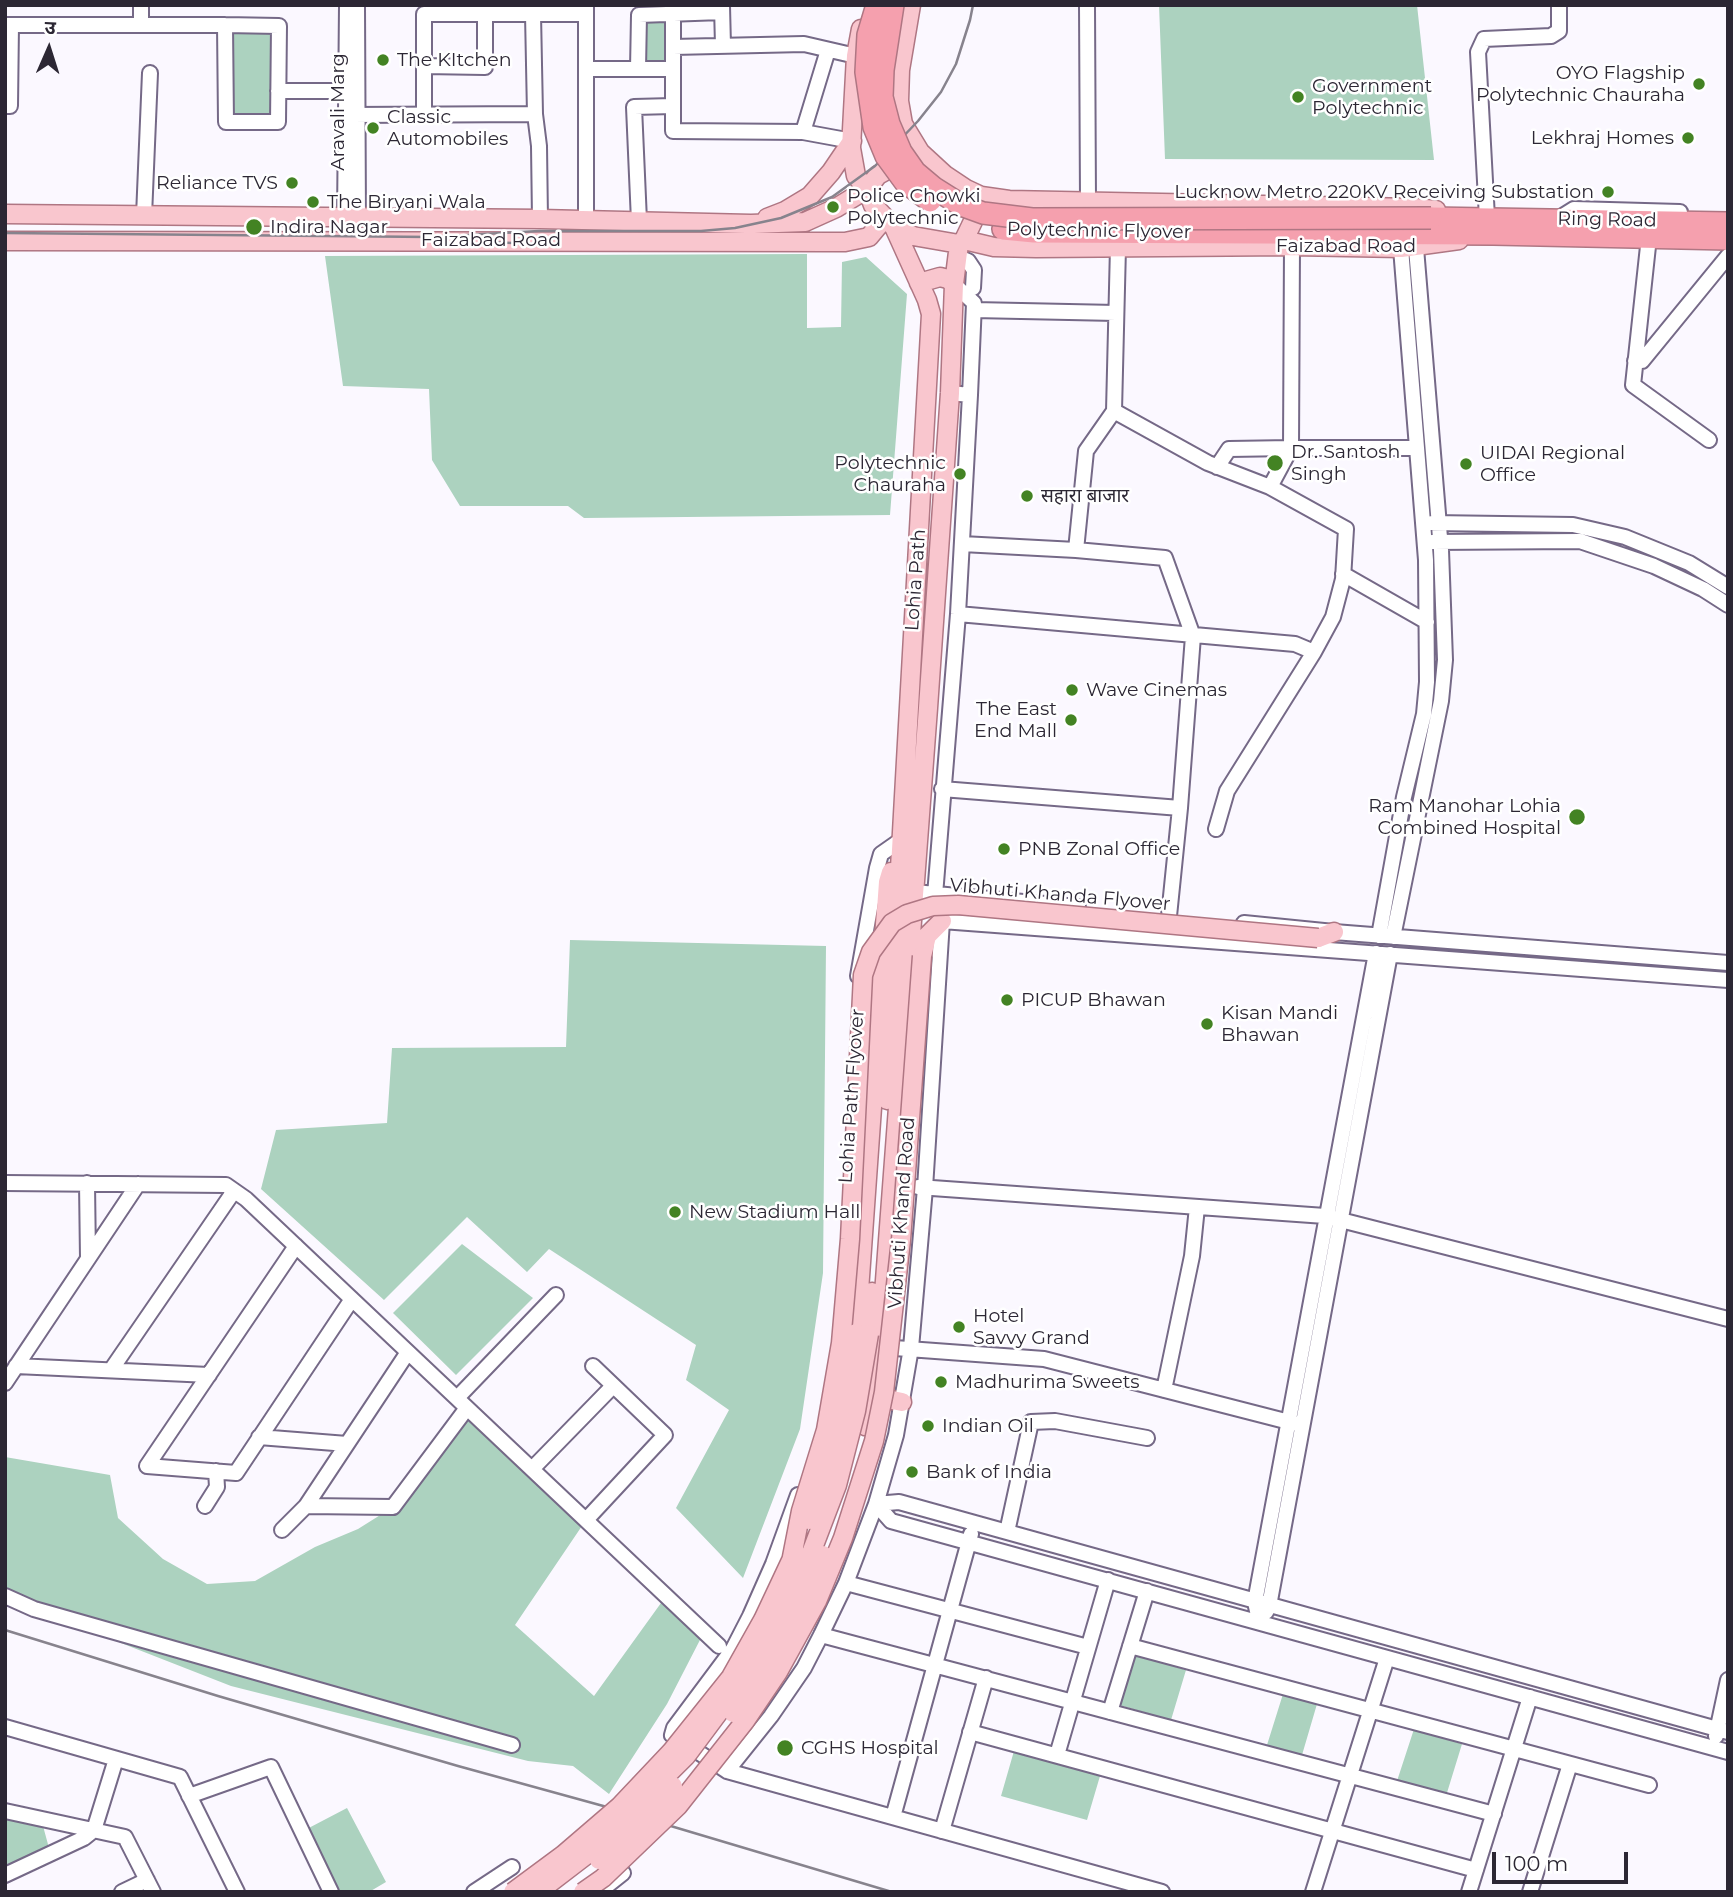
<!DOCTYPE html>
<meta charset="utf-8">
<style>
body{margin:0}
#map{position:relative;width:1733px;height:1897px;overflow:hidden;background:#fbf8ff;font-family:Montserrat,"Noto Sans Devanagari",sans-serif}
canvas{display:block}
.frame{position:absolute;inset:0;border:7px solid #2c2734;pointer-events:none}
.north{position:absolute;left:14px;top:14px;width:70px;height:70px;-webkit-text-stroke:5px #fff;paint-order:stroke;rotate:3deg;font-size:19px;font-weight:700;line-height:28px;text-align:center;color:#2c2734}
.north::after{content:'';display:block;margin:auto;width:24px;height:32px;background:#2c2734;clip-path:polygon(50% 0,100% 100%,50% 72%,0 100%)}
.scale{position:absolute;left:1492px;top:1852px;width:136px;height:32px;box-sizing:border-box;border:4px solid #2c2734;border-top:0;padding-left:9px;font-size:21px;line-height:24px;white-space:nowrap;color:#2c2734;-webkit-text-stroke:5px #fff;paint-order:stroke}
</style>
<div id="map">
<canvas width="1733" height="1897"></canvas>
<div class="frame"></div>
<div class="north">उ</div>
<div class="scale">100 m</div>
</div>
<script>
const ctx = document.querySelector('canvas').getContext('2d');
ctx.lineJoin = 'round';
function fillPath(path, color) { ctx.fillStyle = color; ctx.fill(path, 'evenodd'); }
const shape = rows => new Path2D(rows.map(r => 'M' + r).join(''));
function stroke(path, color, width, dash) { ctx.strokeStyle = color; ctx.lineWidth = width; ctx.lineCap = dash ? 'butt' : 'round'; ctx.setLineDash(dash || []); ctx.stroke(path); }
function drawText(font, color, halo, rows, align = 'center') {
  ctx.font = font + ' Montserrat,"Noto Sans Devanagari",sans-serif'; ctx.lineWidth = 5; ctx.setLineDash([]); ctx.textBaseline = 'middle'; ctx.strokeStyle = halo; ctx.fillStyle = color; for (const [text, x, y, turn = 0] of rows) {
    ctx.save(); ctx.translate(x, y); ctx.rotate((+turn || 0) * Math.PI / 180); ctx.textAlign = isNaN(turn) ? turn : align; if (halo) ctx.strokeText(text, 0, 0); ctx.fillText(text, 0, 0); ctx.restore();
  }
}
fillPath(shape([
 [1159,5,1417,5,1434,160,1165,159],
 [642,19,670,19,670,65,642,65],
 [230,30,274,30,274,118,230,118],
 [807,254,807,328,841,327,842,262,866,257,907,294,890,515,584,518,568,506,460,506,432,460,429,389,343,386,325,256],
 [570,940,826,946,823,1273,800,1429,743,1578,676,1508,729,1410,686,1380,696,1345,549,1249,527,1272,467,1217,384,1300,261,1189,276,1130,387,1123,392,1048,566,1047],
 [462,1244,533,1298,456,1375,393,1313],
 [467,1408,586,1520,515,1625,594,1696,661,1603,701,1638,667,1704,609,1794,573,1766,528,1761,231,1686,34,1609,5,1596,5,1457,110,1475,118,1518,163,1559,207,1584,255,1581,315,1547,358,1529,393,1507],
 [1134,1655,1186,1670,1171,1720,1119,1705],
 [1283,1694,1317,1704,1302,1755,1267,1745],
 [1414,1729,1462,1744,1446,1796,1397,1781],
 [1014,1751,1100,1776,1087,1820,1001,1796],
 [347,1808,386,1882,369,1892,335,1892,303,1831],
 [5,1818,43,1826,49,1848,5,1867]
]), '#acd2bf');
const minor = shape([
 [141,5,141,25],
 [357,5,358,219],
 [1087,5,1088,202],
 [722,6,723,46],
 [533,14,535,114,539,146,540,219],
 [673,16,673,131,803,132,852,141],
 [5,25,225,25,279,26,278,122,226,122,225,25],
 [673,47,804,44,856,56],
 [424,66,485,67,485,14],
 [586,69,673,69],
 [638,69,639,15,722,12],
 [278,91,354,91],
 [5,106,10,106,11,25],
 [351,115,535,114],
 [424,115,424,14,586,14],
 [803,132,828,50],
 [144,216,150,73],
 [345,218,347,5],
 [1487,218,1478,52,1484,39,1551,36,1559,31,1559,5],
 [1558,219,1574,209,1680,212],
 [586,220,586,7],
 [639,221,634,107,673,106],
 [1649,237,1633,385,1709,440],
 [1292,246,1291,448,1417,448],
 [958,257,968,261,974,270,973,288],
 [954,284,974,303,970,395],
 [974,310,1116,313],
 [1635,361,1642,361,1728,256],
 [1114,411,1208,463,1270,487],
 [1432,523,1573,525,1625,537,1689,563,1728,587],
 [1432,542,1580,541,1654,566,1703,589,1728,605],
 [962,544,1076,550,1165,558,1193,636,1180,808,1169,916],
 [1076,550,1086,451,1114,411,1118,247],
 [1343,574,1427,622],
 [958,614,1295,644,1314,652],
 [942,789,1180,808],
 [1216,829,1227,791,1314,652,1333,617,1343,579,1346,529,1270,487,1291,448,1229,449,1217,467],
 [914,892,1078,907],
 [935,895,958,614,970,395,950,393],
 [1244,923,1334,932,1728,963],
 [1379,936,1404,797,1424,714,1427,682,1426,560,1401,248],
 [1393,937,1441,701,1445,660,1441,550,1416,248],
 [858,976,877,868,881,854,901,840],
 [5,1183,226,1185,246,1199,719,1646],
 [87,1183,88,1259],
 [918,1187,1325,1216,1728,1319],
 [881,1347,1044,1359,1297,1424],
 [16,1366,209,1375],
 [111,1370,234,1191],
 [5,1383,138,1184],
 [1164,1390,1192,1256,1197,1207],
 [457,1398,556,1295],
 [259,1437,347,1444],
 [147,1466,236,1473,352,1299],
 [147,1466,296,1246],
 [532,1469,613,1386],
 [798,1495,773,1564,750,1616,733,1649,674,1728,672,1735,727,1771,1162,1892],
 [876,1504,891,1521,1728,1752],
 [876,1504,899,1502,1728,1732],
 [205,1506,217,1487,216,1471],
 [306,1506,393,1507,467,1408],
 [586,1520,665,1435,593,1366],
 [282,1530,306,1506,408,1352],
 [1007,1532,1031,1422,1055,1421,1147,1438],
 [846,1583,1088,1647],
 [5,1596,34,1609,512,1745],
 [1257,1611,1255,1602,1376,953],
 [1266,1612,1269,1606,1390,954],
 [821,1635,1494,1814],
 [1130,1646,1649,1785],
 [1110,1712,1147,1591],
 [5,1727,180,1777,237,1892],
 [970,1732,1476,1870],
 [1716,1736,1728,1680],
 [1057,1755,1108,1580],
 [727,1771,771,1716,804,1668,821,1635,846,1583,876,1504,896,1435,911,1348,925,1188,942,921,1728,980],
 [189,1796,271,1767,331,1892],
 [5,1811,125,1837,153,1892],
 [893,1817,971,1534],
 [942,1831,986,1678],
 [5,1875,84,1838,94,1830,116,1759],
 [122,1892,147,1880],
 [474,1892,512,1867],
 [599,1892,623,1873],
 [1313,1892,1387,1658],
 [1469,1892,1530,1697],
 [1530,1892,1570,1764]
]);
const major = shape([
 [911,5,900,70,899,101,903,124,920,152],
 [861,29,856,56,851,148,856,176,867,189,873,205,894,227,913,236,959,244,964,240,975,217,981,198],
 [5,214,540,219,751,224,805,222,836,208,867,189,878,175,920,152,945,175,966,189,981,196,1009,200,1415,208,1436,210],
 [767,218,785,211,810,196,831,172,852,141],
 [964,240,994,247,1036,248,1292,246,1401,248,1459,240],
 [5,241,845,242,869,237,884,219],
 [919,283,940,277,948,279,954,284],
 [1318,938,1334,932],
 [922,956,927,936,942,921],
 [887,1100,931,314,927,300,894,227],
 [856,1333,888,882,891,872],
 [869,1334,872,1292],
 [873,1396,902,1402],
 [865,1426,873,1396,880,1347,928,708,950,393,954,284,959,244]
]);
const highway = shape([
 [1431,218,1728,223],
 [1003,229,1034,232,1493,234,1728,239]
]);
stroke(minor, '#756987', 18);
stroke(major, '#af7683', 21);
stroke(highway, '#af7683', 24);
stroke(minor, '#fff', 14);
stroke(major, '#f9c6ce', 18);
stroke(highway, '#f5a0ae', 21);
stroke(shape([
 [5,233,430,237,539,231,701,231,735,228,781,218,832,197,875,166,918,121,941,92,956,64,970,20,973,5],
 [489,242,560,245],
 [5,1630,218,1696,458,1766,607,1807,892,1892]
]), '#87838d', 2.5);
const majorBridge = shape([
 [809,1520,818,1499,840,1429,856,1333],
 [791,1562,801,1511,826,1430,841,1343,850,1239,863,975,871,952,892,923,907,914,933,906,958,905,1318,938],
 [733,1713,754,1686,792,1622,823,1555],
 [599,1860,644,1817,673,1786],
 [513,1892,563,1855,620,1806,671,1752,731,1677,763,1620,795,1552],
 [538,1892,585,1856,686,1756,745,1677,786,1607,808,1561,837,1485,856,1411,869,1334],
 [583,1892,603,1878,678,1806,745,1721,778,1672,817,1601,843,1538,874,1441,884,1392,901,1240,922,956]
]);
const highwayBridge = shape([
 [877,5,868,35,866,72,874,127,886,156,905,182,930,201],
 [893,5,883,70,882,97,889,124,901,152,915,172,934,188,961,205,983,213,1032,219,1431,218]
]);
stroke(majorBridge, '#af7683', 21, []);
stroke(highwayBridge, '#af7683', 24, []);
stroke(majorBridge, '#f9c6ce', 18);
stroke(highwayBridge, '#f5a0ae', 21);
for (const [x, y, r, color] of [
 [383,60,7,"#438323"],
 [1699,84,7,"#438323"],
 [1298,97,7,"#438323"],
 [373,128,7,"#438323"],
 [1688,138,7,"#438323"],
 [292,183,7,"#438323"],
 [1608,192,7,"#438323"],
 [313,202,7,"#438323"],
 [833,207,7,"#438323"],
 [254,227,9,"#438323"],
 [1275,463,9,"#438323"],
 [1466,464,7,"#438323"],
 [960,474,7,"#438323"],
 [1027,496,7,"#438323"],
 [1072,690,7,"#438323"],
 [1071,720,7,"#438323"],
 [1577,817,9,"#438323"],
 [1004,849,7,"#438323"],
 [1007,1000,7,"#438323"],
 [1207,1024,7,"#438323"],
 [675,1212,7,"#438323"],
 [959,1327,7,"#438323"],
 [941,1382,7,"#438323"],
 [928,1426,7,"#438323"],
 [912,1472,7,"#438323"],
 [785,1748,9,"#438323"]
]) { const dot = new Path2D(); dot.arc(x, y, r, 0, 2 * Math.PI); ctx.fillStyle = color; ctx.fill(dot); stroke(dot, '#fff', 2.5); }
drawText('19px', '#2c2734', '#fff', [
 ["The KItchen",397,60],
 ["OYO Flagship",1685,73,"right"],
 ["Polytechnic Chauraha",1685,95,"right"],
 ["Government",1312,86],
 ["Polytechnic",1312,108],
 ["Classic",387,117],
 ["Automobiles",387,139],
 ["Lekhraj Homes",1674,138,"right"],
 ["Reliance TVS",278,183,"right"],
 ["Lucknow Metro 220KV Receiving Substation",1594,192,"right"],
 ["Police Chowki",847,196],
 ["Polytechnic",847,218],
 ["The Biryani Wala",327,202],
 ["Indira Nagar",270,227],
 ["Dr. Santosh",1291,452],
 ["Singh",1291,474],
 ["UIDAI Regional",1480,453],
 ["Office",1480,475],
 ["Polytechnic",946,463,"right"],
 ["Chauraha",946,485,"right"],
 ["सहारा बाजार",1041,496],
 ["Wave Cinemas",1086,690],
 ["The East",1057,709,"right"],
 ["End Mall",1057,731,"right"],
 ["Ram Manohar Lohia",1561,806,"right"],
 ["Combined Hospital",1561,828,"right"],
 ["PNB Zonal Office",1018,849],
 ["PICUP Bhawan",1021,1000],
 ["Kisan Mandi",1221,1013],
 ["Bhawan",1221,1035],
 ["New Stadium Hall",689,1212],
 ["Hotel",973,1316],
 ["Savvy Grand",973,1338],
 ["Madhurima Sweets",955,1382],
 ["Indian Oil",942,1426],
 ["Bank of India",926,1472],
 ["CGHS Hospital",801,1748]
], 'left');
drawText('19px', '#2c2734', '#fff', [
 ["Aravali Marg",338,112,-90],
 ["Ring Road",1607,220,1],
 ["Polytechnic Flyover",1099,231,1],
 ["Faizabad Road",491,240],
 ["Faizabad Road",1346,246],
 ["Lohia Path",916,580,-86],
 ["Vibhuti Khanda Flyover",1060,895,5],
 ["Lohia Path Flyover",852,1096,-86],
 ["Vibhuti Khand Road",902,1213,-86]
]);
</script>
